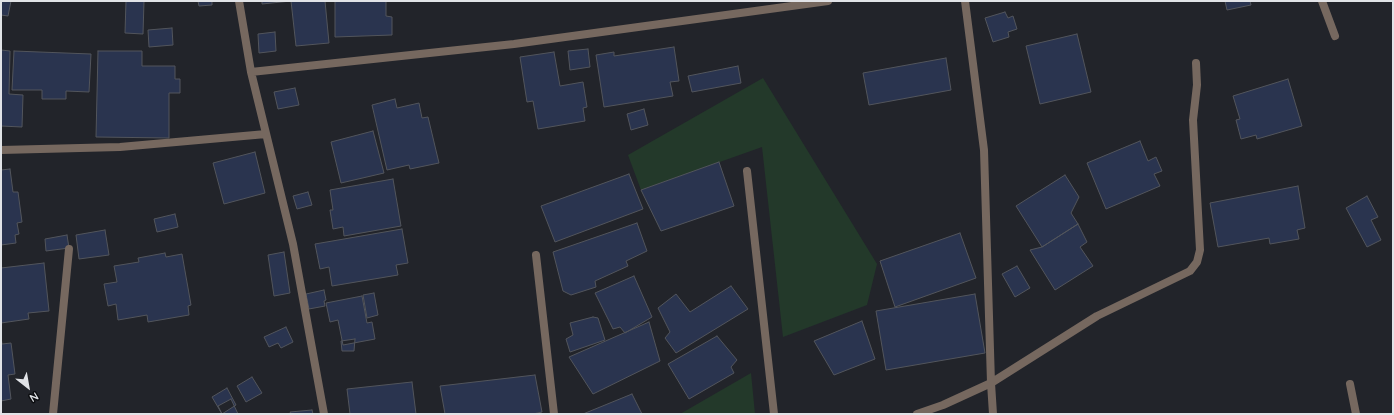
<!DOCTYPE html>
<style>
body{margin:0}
#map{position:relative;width:1394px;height:415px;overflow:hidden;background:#22242a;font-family:Quicksand,sans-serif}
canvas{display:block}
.frame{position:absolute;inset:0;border:2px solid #e1e3e7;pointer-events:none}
.north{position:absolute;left:8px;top:367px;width:40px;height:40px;-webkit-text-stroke:3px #0c0d10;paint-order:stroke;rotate:149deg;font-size:11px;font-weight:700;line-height:16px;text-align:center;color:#e1e3e7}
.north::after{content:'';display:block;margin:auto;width:14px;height:18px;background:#e1e3e7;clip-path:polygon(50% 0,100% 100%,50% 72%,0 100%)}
</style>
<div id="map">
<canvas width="1394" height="415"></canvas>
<div class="frame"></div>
<div class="north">N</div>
</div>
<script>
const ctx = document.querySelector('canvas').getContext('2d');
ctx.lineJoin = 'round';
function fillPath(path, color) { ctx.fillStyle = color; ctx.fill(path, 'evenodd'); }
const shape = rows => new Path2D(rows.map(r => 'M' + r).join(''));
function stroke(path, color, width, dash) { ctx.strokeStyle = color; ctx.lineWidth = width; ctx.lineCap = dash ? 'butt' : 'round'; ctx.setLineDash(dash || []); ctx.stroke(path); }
fillPath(shape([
 [763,78,877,264,867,305,783,337,762,147,641,190,628,155],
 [751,373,755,414,680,414]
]), '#23392a');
const building = shape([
 [1,1,11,1,8,16,1,15,1,1],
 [126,1,144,1,143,34,125,33,126,1],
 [198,1,212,1,212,5,199,6,198,1],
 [262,1,325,1,329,43,296,46,291,1,262,4,262,1],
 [335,1,386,1,386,16,392,17,392,35,335,37,335,1],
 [1225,1,1250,1,1251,5,1227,10,1225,1],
 [1005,12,1008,18,1013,16,1017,29,1008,32,1009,37,993,42,985,18,1005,12],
 [172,28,173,45,149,47,148,30,172,28],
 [275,32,276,51,259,53,258,34,275,32],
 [1077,34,1091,92,1040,104,1026,46,1077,34],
 [674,47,679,81,670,82,673,96,604,107,596,55,614,52,614,56,674,47],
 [588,49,590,67,570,70,568,51,588,49],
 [1,50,10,51,9,94,23,95,22,127,1,126,1,50],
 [14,51,91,54,89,92,66,91,66,99,42,99,42,90,12,90,14,51],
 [98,51,142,51,142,66,175,66,175,79,180,79,180,93,169,93,169,138,96,137,98,51],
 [554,52,560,86,583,82,587,107,583,108,585,121,538,129,533,101,527,102,520,57,554,52],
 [946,58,951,90,869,105,863,73,946,58],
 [738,66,741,83,692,92,688,76,738,66],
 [1288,79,1302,126,1257,139,1256,135,1241,139,1236,120,1240,119,1233,96,1288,79],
 [295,88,299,105,278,109,274,92,295,88],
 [395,99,397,108,419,103,422,118,428,117,439,163,410,169,409,165,387,170,372,105,395,99],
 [644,109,648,125,631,130,627,114,644,109],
 [373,131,384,173,341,183,331,142,373,131],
 [1140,141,1148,161,1156,157,1162,171,1154,174,1160,186,1106,209,1087,163,1140,141],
 [255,152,265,193,224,204,213,163,255,152],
 [719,162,734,206,661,231,641,190,719,162],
 [10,169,13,192,18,192,22,222,17,223,19,234,15,235,16,243,1,245,1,170,10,169],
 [629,174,643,209,555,242,541,206,629,174],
 [1065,175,1079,197,1071,213,1078,224,1042,247,1016,206,1065,175],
 [393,179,401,226,344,236,343,227,333,229,330,210,333,210,330,190,393,179],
 [1298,186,1305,228,1297,230,1299,239,1270,244,1269,238,1218,247,1210,203,1298,186],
 [308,192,312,205,297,209,293,196,308,192],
 [1367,196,1378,217,1371,220,1381,240,1367,247,1346,208,1367,196],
 [175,214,178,227,157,232,154,219,175,214],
 [637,223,647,251,626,261,628,266,595,281,596,287,571,295,563,291,553,252,637,223],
 [1078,224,1087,242,1080,247,1093,266,1055,290,1030,250,1042,247,1078,224],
 [402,229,408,263,396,265,398,275,332,286,329,267,320,269,315,244,402,229],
 [105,230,109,255,79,259,76,235,105,230],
 [960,233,976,278,895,307,880,261,960,233],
 [67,235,69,248,46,251,45,239,67,235],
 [284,252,290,293,274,296,268,255,284,252],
 [165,253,166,257,182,254,191,305,188,306,189,315,148,322,147,315,118,320,116,304,108,306,104,284,117,282,114,266,139,262,138,258,165,253],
 [44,263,49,311,28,313,29,319,1,323,1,268,44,263],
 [1017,266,1030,288,1015,297,1002,274,1017,266],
 [634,276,652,317,625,333,620,327,613,329,595,293,634,276],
 [731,286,748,309,676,353,665,338,670,332,658,308,676,294,690,312,731,286],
 [324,290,326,300,324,301,325,306,309,309,306,294,324,290],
 [374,293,378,315,367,318,363,295,374,293],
 [975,294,985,353,886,370,876,311,975,294],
 [362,296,367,323,372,322,375,339,343,345,338,320,330,322,326,303,362,296],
 [593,317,598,318,605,340,570,352,566,339,573,335,570,323,593,317],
 [862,321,875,359,834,375,814,341,862,321],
 [649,322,660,361,593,394,569,357,649,322],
 [286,327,293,342,281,348,278,343,269,347,264,337,286,327],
 [717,336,737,360,731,367,734,373,689,399,668,364,717,336],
 [1,337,2,344,11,343,15,374,8,375,11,399,1,401,1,337],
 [355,339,354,351,342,351,341,341,355,339],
 [535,375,542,412,533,414,445,414,440,386,535,375],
 [252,377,262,393,246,402,237,386,252,377],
 [412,382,416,414,350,414,347,389,412,382],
 [227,388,236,405,222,414,212,397,227,388],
 [632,394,642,414,583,414,632,394],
 [231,399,238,414,222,414,218,406,231,399],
 [312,410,313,414,291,414,290,412,312,410]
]);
fillPath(building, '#2a344f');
stroke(building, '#52555c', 1);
stroke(shape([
 [1350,384,1356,414]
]), '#76685f', 8);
stroke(shape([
 [239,1,251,72,293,244,324,414],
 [965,1,984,150,991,383,993,414],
 [1322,1,1335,36],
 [251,72,514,44,828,1],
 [1,150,120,147,266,134],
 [747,171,774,414],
 [536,255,554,414],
 [53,414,69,249],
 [917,414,943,405,991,383,1097,316,1190,271,1197,262,1200,250,1193,120,1197,85,1196,63]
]), '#76685f', 8);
</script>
